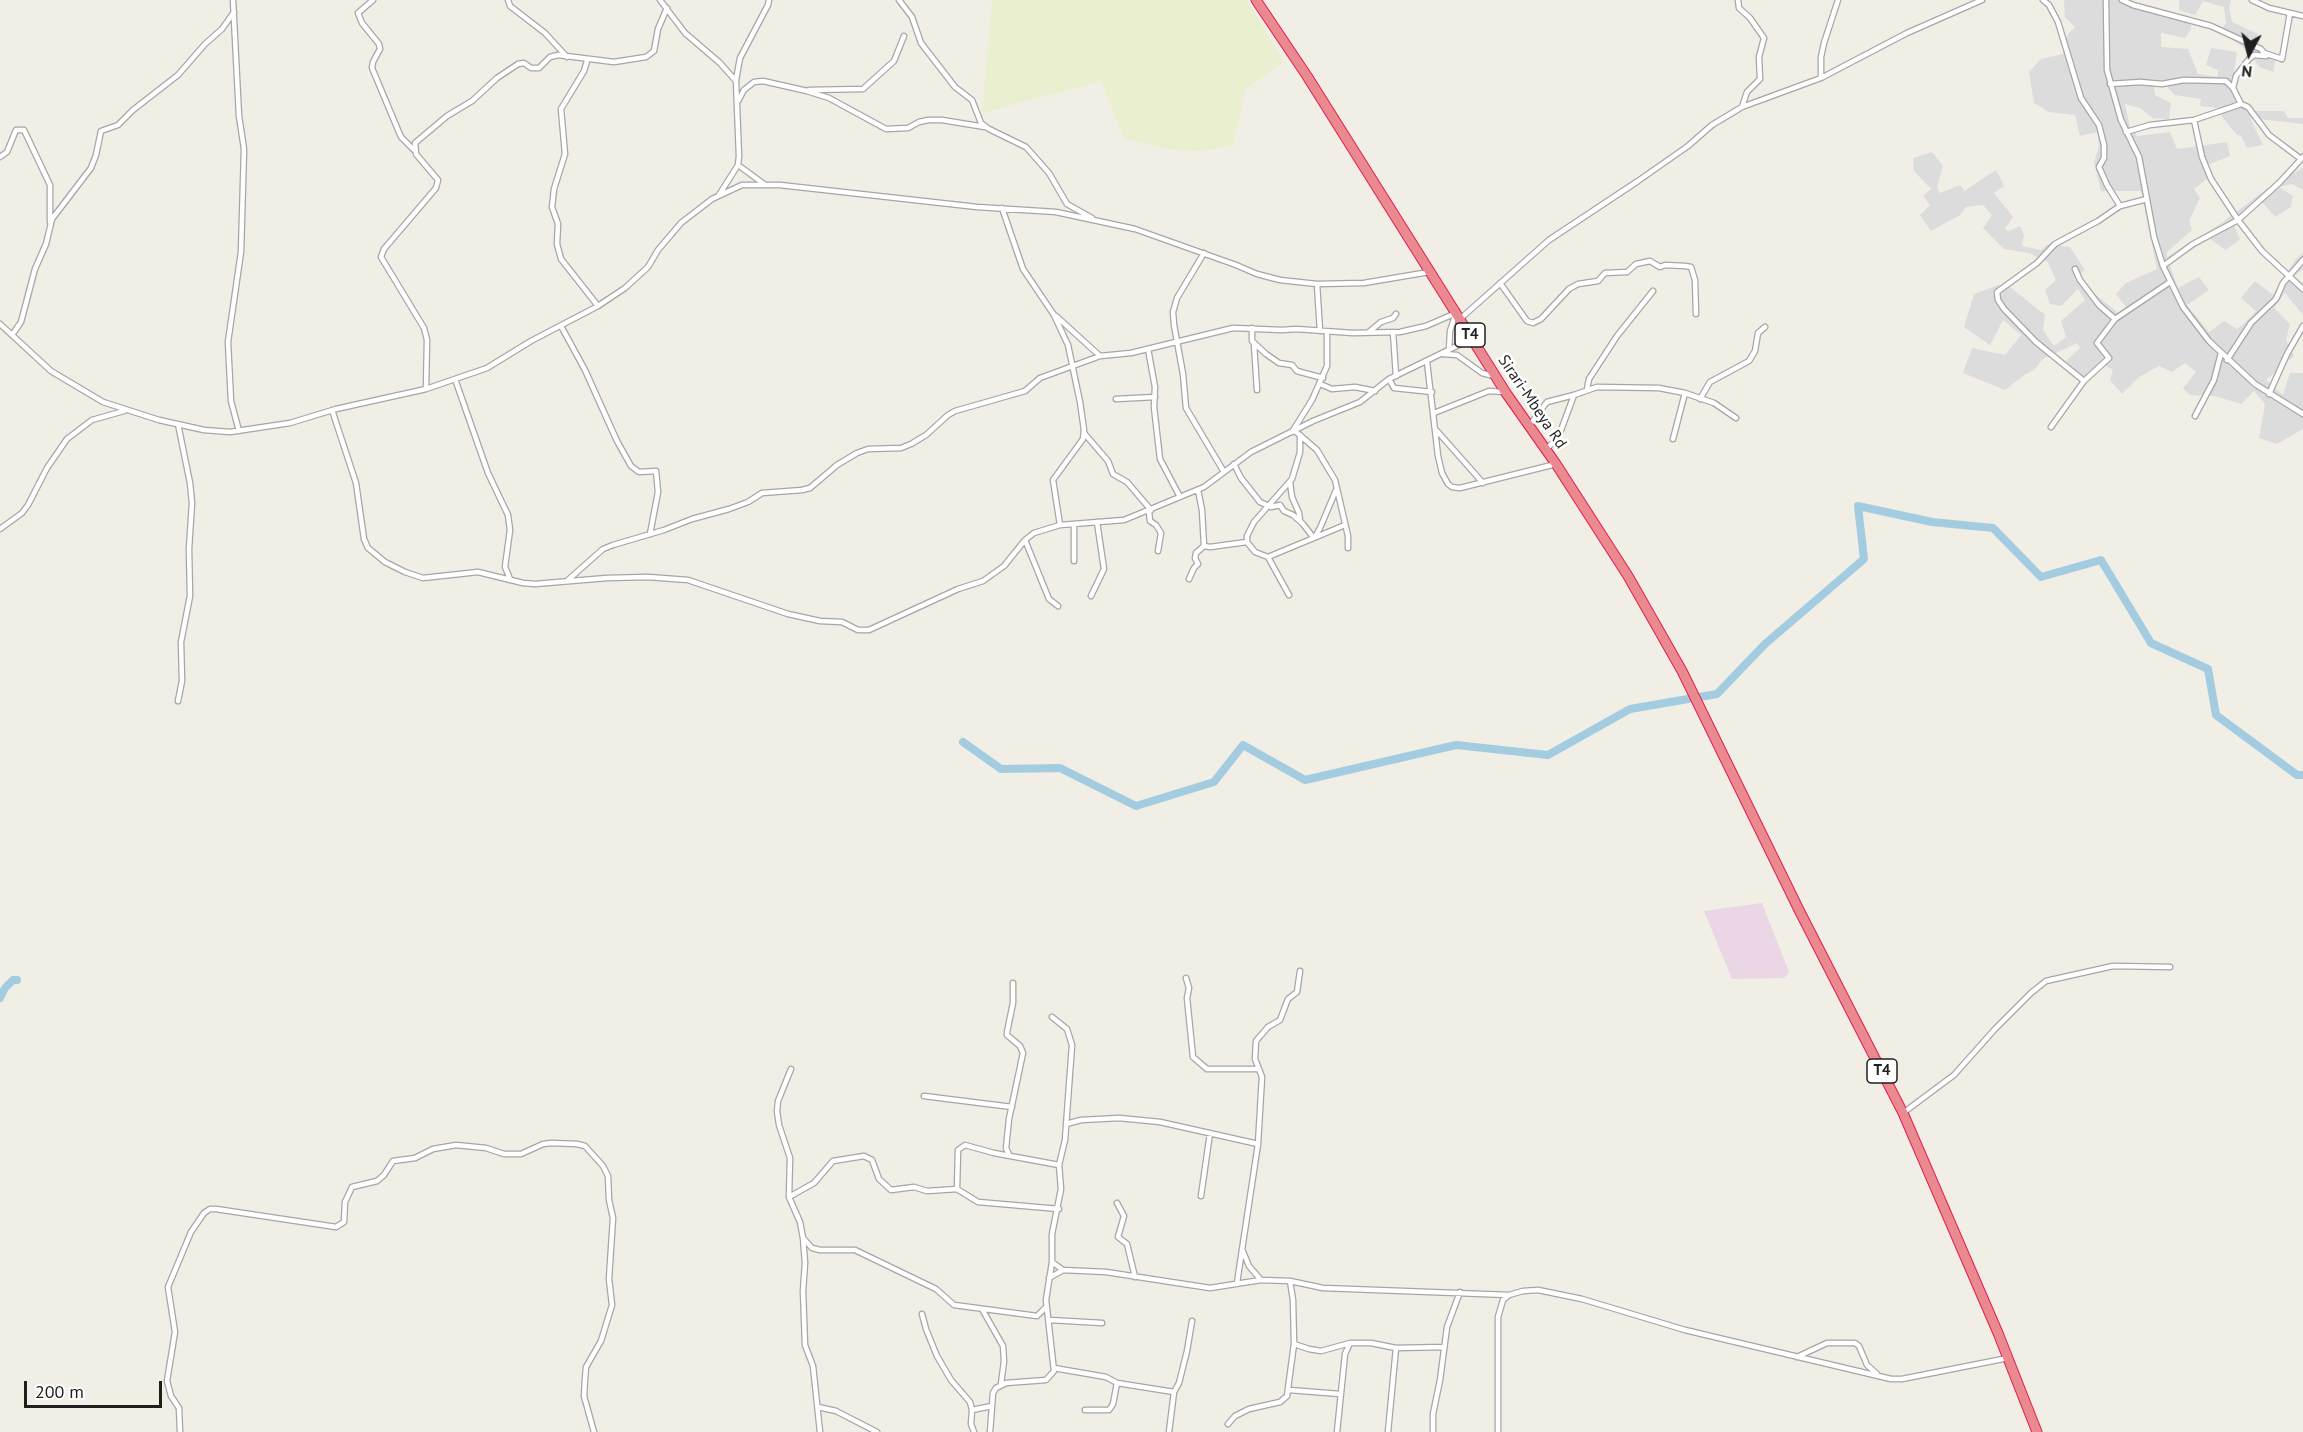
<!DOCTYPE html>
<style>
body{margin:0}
#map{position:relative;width:2303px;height:1432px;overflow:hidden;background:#f0eee5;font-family:"PT Sans",sans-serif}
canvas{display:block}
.north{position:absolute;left:2219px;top:24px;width:60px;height:60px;-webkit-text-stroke:4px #fff;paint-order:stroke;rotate:187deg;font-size:16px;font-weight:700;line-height:24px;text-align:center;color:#1f1f1f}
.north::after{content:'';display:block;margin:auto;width:21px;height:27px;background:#1f1f1f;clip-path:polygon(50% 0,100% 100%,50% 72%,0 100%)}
.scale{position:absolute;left:24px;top:1381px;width:138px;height:27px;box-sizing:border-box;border:3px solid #1f1f1f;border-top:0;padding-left:8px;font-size:18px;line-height:21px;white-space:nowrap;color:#1f1f1f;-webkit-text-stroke:4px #fff;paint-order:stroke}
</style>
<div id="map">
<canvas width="2303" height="1432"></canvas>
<div class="north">N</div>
<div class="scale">200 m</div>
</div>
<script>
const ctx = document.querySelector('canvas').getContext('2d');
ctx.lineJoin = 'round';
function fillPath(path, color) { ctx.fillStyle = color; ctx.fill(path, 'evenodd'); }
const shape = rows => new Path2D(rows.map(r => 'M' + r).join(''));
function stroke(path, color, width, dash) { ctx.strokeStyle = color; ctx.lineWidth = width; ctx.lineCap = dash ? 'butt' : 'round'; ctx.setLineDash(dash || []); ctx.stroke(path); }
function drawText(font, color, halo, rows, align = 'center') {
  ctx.font = font + ' "PT Sans",sans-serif'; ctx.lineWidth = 5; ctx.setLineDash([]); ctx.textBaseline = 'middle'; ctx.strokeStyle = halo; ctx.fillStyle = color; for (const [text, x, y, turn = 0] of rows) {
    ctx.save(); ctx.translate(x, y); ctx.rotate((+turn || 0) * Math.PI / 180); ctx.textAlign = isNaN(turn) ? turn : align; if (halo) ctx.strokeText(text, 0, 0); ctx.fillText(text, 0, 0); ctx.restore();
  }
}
fillPath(shape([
 [2064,0,2120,0,2165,11,2191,20,2191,30,2185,38,2161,33,2161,47,2188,49,2198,74,2218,77,2218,70,2206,65,2211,48,2237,52,2233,79,2238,96,2252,111,2284,111,2288,118,2303,118,2303,124,2250,118,2263,145,2247,148,2241,136,2237,135,2223,118,2218,108,2200,106,2201,99,2175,95,2167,87,2154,87,2155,95,2171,103,2169,119,2153,118,2140,108,2125,104,2130,127,2137,136,2170,132,2177,149,2227,142,2230,156,2207,165,2211,176,2194,189,2200,198,2189,221,2192,230,2167,252,2167,257,2223,222,2277,181,2300,170,2303,166,2303,190,2292,184,2279,187,2293,196,2291,207,2275,217,2262,202,2233,223,2240,239,2226,250,2210,239,2169,263,2178,288,2199,277,2209,290,2187,305,2209,332,2224,321,2237,329,2246,322,2256,311,2241,298,2255,281,2273,295,2296,259,2303,253,2303,269,2293,277,2303,288,2303,315,2285,293,2274,308,2290,324,2286,340,2294,356,2266,380,2283,395,2290,373,2303,373,2303,429,2277,444,2259,438,2265,404,2254,391,2241,404,2215,396,2190,395,2183,388,2196,372,2185,363,2172,372,2159,366,2139,377,2122,394,2110,380,2113,370,2104,365,2087,381,2066,361,2080,348,2077,343,2043,359,2034,370,2024,375,2005,390,1963,373,1972,348,2005,355,2021,335,2003,320,1990,345,1964,327,1974,294,1998,285,2010,287,2045,315,2043,330,2054,346,2066,337,2061,321,2085,300,2078,289,2061,306,2050,304,2045,290,2056,280,2048,262,2029,253,2004,249,1983,228,1992,215,1983,205,1966,207,1960,215,1931,231,1920,215,1930,205,1923,196,1931,189,1914,171,1913,158,1932,152,1943,166,1937,187,1940,193,1960,185,1964,191,1996,170,2004,186,1994,193,2013,217,2005,229,2008,231,2020,226,2024,235,2022,246,2041,250,2048,244,2070,247,2085,270,2074,279,2084,285,2118,313,2126,307,2116,294,2126,283,2157,269,2141,191,2101,191,2094,162,2099,146,2097,132,2080,136,2075,115,2049,112,2034,103,2029,72,2041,59,2063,54,2068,34,2075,27,2065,17],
 [2179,0,2231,0,2229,8,2232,22,2262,36,2255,45,2256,54,2276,58,2273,72,2259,67,2250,52,2220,31,2226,23,2224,7,2203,1,2195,15,2179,10]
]), '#dddcdc');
fillPath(shape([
 [1762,903,1789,972,1784,978,1732,979,1704,911]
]), '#ead6e4');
fillPath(shape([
 [992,0,1247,0,1284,62,1246,88,1233,145,1212,149,1195,151,1168,149,1124,138,1101,81,982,113]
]), '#eaf0cf');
stroke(shape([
 [963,742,1001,769,1060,768,1136,806,1214,782,1243,745,1305,780,1456,745,1548,755,1630,709,1717,694,1765,644,1864,559,1858,506,1932,522,1993,528,2041,577,2101,560,2151,643,2208,669,2216,715,2297,775,2303,775],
 [0,998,5,988,13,980,17,980]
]), '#a3cce0', 8);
const street = shape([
 [233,0,239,116,244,149,241,252,228,342,231,401,239,431],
 [373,0,358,13,362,23,379,44,380,49,373,62,372,68,401,137,414,150],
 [508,0,510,6,545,33,567,57],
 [660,0,685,33,720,63,736,81,739,156,738,165,719,195],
 [899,0,912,17,921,43,955,87,972,100,981,123,989,129,1026,147,1049,173,1067,204,1092,218],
 [1738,0,1739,8,1750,18,1764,38,1759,57,1760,79,1747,92,1742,107],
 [2043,0,2049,5,2058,22,2081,98,2099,125,2104,145,2104,158,2099,167,2107,185,2120,206],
 [2106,0,2107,70,2121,120,2139,157,2154,237,2163,266,2183,307,2209,341,2255,384,2303,414],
 [2122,0,2133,5,2211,26,2261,49,2264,53,2282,59],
 [2252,0,2269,8,2303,16],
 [2280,58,2282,59,2290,13],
 [587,61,584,71,561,109,565,154,554,189,552,207,558,224,557,244,561,259,598,306],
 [1821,78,1821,57,1824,43,1838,0],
 [736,80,740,58,768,5,769,0],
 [2110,84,2140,82,2162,84,2184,80,2226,81,2233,88,2241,104,2248,107,2269,135,2301,159],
 [2233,88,2236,76,2249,59,2254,55,2266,56],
 [809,90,863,89,894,61,904,36],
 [738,101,744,90,754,82,763,81,807,91,829,98,886,129,908,128,919,122,928,120,942,120,985,127],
 [2194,120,2202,157,2211,179,2238,220,2262,251,2303,289],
 [2126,132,2150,125,2194,120,2241,104],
 [0,157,7,152,16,130,24,130,50,185,50,222],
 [738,165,764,184],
 [1002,208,1023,269,1054,315,1068,345,1080,402,1084,430,1083,439,1053,480,1060,525],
 [1204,253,1177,298,1173,312,1174,325,1183,374,1186,408,1224,472],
 [2163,266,2193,244,2238,220,2279,183,2303,157],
 [2075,269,2080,280,2099,305,2115,319],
 [1500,283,1527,321,1533,323,1541,319,1569,289,1578,284,1598,281,1605,273,1627,272,1636,264,1650,261,1660,267,1665,265,1685,266,1691,267,1695,280,1696,314],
 [1317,284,1320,331],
 [1056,316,1100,356],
 [1460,319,1549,240,1638,181,1688,146,1712,125,1742,107,1821,78,1907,33,1982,0],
 [0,324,51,371,103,402,159,420,204,430,230,432,290,423,336,409,426,389,487,368,531,341,598,306,625,288,648,267,658,250,681,223,712,199,742,185,780,185,977,207,1056,212,1135,229,1236,265,1257,274,1280,280,1317,284,1364,283,1429,272],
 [561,326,585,370,617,441,631,466,639,472,656,471,658,492,650,534],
 [1252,328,1252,341,1266,354,1279,363,1292,365,1297,371,1323,378],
 [1369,332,1381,322,1393,318,1396,314],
 [1393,332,1396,376],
 [12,335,21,322,35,269,46,244,52,219,91,168,96,155,101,131,118,125,133,110,178,75,205,44,222,29,234,12],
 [1254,344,1257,390],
 [1148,349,1155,387,1154,407,1160,459,1180,497],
 [1449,350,1450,331,1456,313],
 [1443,354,1457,355,1482,373,1494,376],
 [2227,360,2251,323,2276,299,2283,283,2303,260],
 [1427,362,1438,456,1442,473,1448,484,1452,487,1460,488,1556,464],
 [455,379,488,473,508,515,510,530,505,567,510,579],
 [1389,379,1394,388,1432,392],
 [2084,381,2036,342,2004,309,1998,300,1997,292,2037,263,2055,244,2098,221,2120,206,2147,199],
 [1320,384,1332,389,1355,387,1375,391],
 [426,389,427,340,424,328,381,257,384,249,436,188,438,180,416,154,415,143,447,116,472,101,497,78,518,64,524,63,531,68,539,68,550,57,558,55,614,62,646,57,654,51,658,29,667,8],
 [1587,389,1589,379,1617,336,1653,291],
 [2269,394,2287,354,2303,326],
 [1116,399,1155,397],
 [1700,399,1710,382,1749,361,1755,351,1758,333,1765,327],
 [332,410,356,483,364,539,368,548,385,562,405,572,423,578,478,572,523,583,535,584,607,578,648,577,688,580,788,614,820,621,842,622,858,630,869,630,958,589,983,581,1004,566,1025,540,1034,533,1060,525,1124,520,1204,487,1251,452,1313,421,1360,402,1389,379,1471,339],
 [1434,413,1489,391,1504,392],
 [2195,416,2214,380,2221,353],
 [178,424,190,483,192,503,189,549,190,596,181,642,182,681,178,701],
 [1529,426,1547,402,1574,395],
 [2051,427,2084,381,2109,358,2097,343,2115,319,2170,282],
 [1295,431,1317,450,1335,480,1348,536,1348,548],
 [1437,431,1483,483],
 [1292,432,1312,400,1327,366,1327,332],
 [1084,433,1108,461,1113,474,1127,482,1151,510],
 [1673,439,1685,393],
 [1545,450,1556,440,1560,433,1574,395,1597,387,1659,388,1685,393,1714,403,1736,418],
 [1234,464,1241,478,1260,502,1271,507,1280,505,1284,511,1293,515,1303,524,1313,537],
 [1290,482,1292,497,1299,513,1300,521],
 [1198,490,1202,510,1204,546,1210,547,1247,542,1255,552,1268,557,1289,595],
 [1149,511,1150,521,1156,525,1161,533,1158,551],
 [1074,524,1074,561],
 [0,529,22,513,28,505,47,468,67,439,92,420,124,411],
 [1315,537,1320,528,1336,490],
 [1025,540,1049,599,1058,606],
 [1247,542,1247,536,1254,522,1292,479,1300,452,1300,435],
 [1268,557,1345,525],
 [1189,579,1194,568,1198,564,1195,558,1196,553,1204,546],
 [568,580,603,549,613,545,664,530,692,519,729,509,748,502,762,493,802,490,810,488,837,465,857,453,868,449,901,448,911,444,926,435,948,415,955,411,1025,391,1040,378,1100,356,1131,353,1233,328,1282,330,1296,329,1353,333,1400,332,1426,326,1456,313],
 [1091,596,1104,569,1097,522],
 [1186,978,1189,988,1187,998,1193,1057,1207,1069,1259,1069,1262,1077,1258,1144,1237,1283],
 [791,1069,778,1101,777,1111,779,1125,790,1158,789,1197,800,1222,803,1238,805,1263,803,1291,805,1345,813,1366,820,1432],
 [1259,1069,1255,1059,1256,1041,1268,1027,1280,1020,1288,999,1297,992,1300,971],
 [924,1096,1012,1107],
 [1903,1113,1954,1075,1995,1029,2031,993,2046,981,2113,966,2170,967],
 [1066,1124,1081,1120,1119,1118,1160,1122,1258,1144],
 [1009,1155,1006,1148,1009,1119,1023,1053,1020,1046,1007,1035,1007,1032,1013,1003,1013,983],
 [957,1189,958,1150,965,1145,994,1153,1059,1165],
 [1201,1196,1210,1133],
 [789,1197,814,1183,833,1161,864,1156,872,1160,879,1179,891,1190,914,1187,927,1191,957,1189,978,1202,1059,1209],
 [1117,1203,1124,1216,1118,1237,1127,1244,1135,1277],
 [803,1238,812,1248,820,1250,855,1250,936,1289,954,1305,1037,1316,1045,1308],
 [1242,1249,1249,1266,1261,1280],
 [1052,1262,1063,1270,1106,1272,1210,1288,1261,1280,1290,1281,1323,1288,1509,1295],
 [1049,1278,1063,1270],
 [982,1309,1003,1346,1004,1361,1001,1384],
 [922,1314,926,1329,937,1356,951,1380,970,1402,972,1410],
 [1050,1320,1102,1323],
 [1294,1344,1309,1349,1321,1351,1350,1343],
 [1797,1357,1827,1343,1855,1343,1859,1346,1867,1365,1877,1374],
 [1054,1368,1106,1377,1117,1383,1174,1392],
 [1289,1390,1340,1394],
 [818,1407,836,1411,877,1432],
 [1085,1410,1109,1410,1113,1404,1117,1383],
 [1228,1424,1235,1416,1249,1409,1280,1402,1287,1396,1294,1344,1293,1300,1290,1281],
 [180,1432,179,1408,171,1396,167,1381,175,1332,168,1287,191,1232,204,1213,210,1209,216,1209,336,1227,344,1222,345,1202,352,1187,377,1181,384,1175,393,1161,415,1158,433,1149,456,1145,486,1148,504,1154,521,1154,543,1144,551,1143,577,1144,585,1146,603,1166,608,1176,609,1200,613,1218,609,1279,612,1305,601,1341,586,1367,585,1379,584,1396,594,1432],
 [974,1432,971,1424,972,1410,992,1406],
 [990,1432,993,1393,996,1388,1006,1383,1046,1380,1054,1371,1046,1300,1052,1262,1052,1234,1061,1189,1059,1165,1065,1140,1072,1045,1067,1029,1052,1017],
 [1169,1432,1174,1392,1179,1383,1187,1351,1192,1321],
 [1337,1432,1345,1354,1350,1343,1371,1343,1396,1348,1444,1347],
 [1388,1432,1396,1348],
 [1433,1432,1433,1414,1440,1380,1447,1327,1460,1292],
 [1498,1432,1498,1317,1503,1300,1509,1295,1523,1291,1538,1290,1582,1299,1685,1330,1891,1379,1902,1379,2008,1358]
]);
const highway = shape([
 [1256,0,1307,76,1506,393,1556,464,1628,576,1682,671,1799,910,1903,1113,1998,1333,2037,1432]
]);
stroke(street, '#a6a6a6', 7);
stroke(highway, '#e31d4c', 11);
stroke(street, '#fff', 4.5);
stroke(highway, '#eb8991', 9);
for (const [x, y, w] of [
 [1470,335,30],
 [1882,1071,30]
]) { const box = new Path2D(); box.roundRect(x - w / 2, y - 12, w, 24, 4.5); ctx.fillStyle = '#fff'; ctx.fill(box); stroke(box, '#1f1f1f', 1.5); }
drawText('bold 15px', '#1f1f1f', null, [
 ["T4",1470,335],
 ["T4",1882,1071]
]);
drawText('16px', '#1f1f1f', '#fff', [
 ["Sirari-Mbeya Rd",1532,402,56]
]);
</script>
